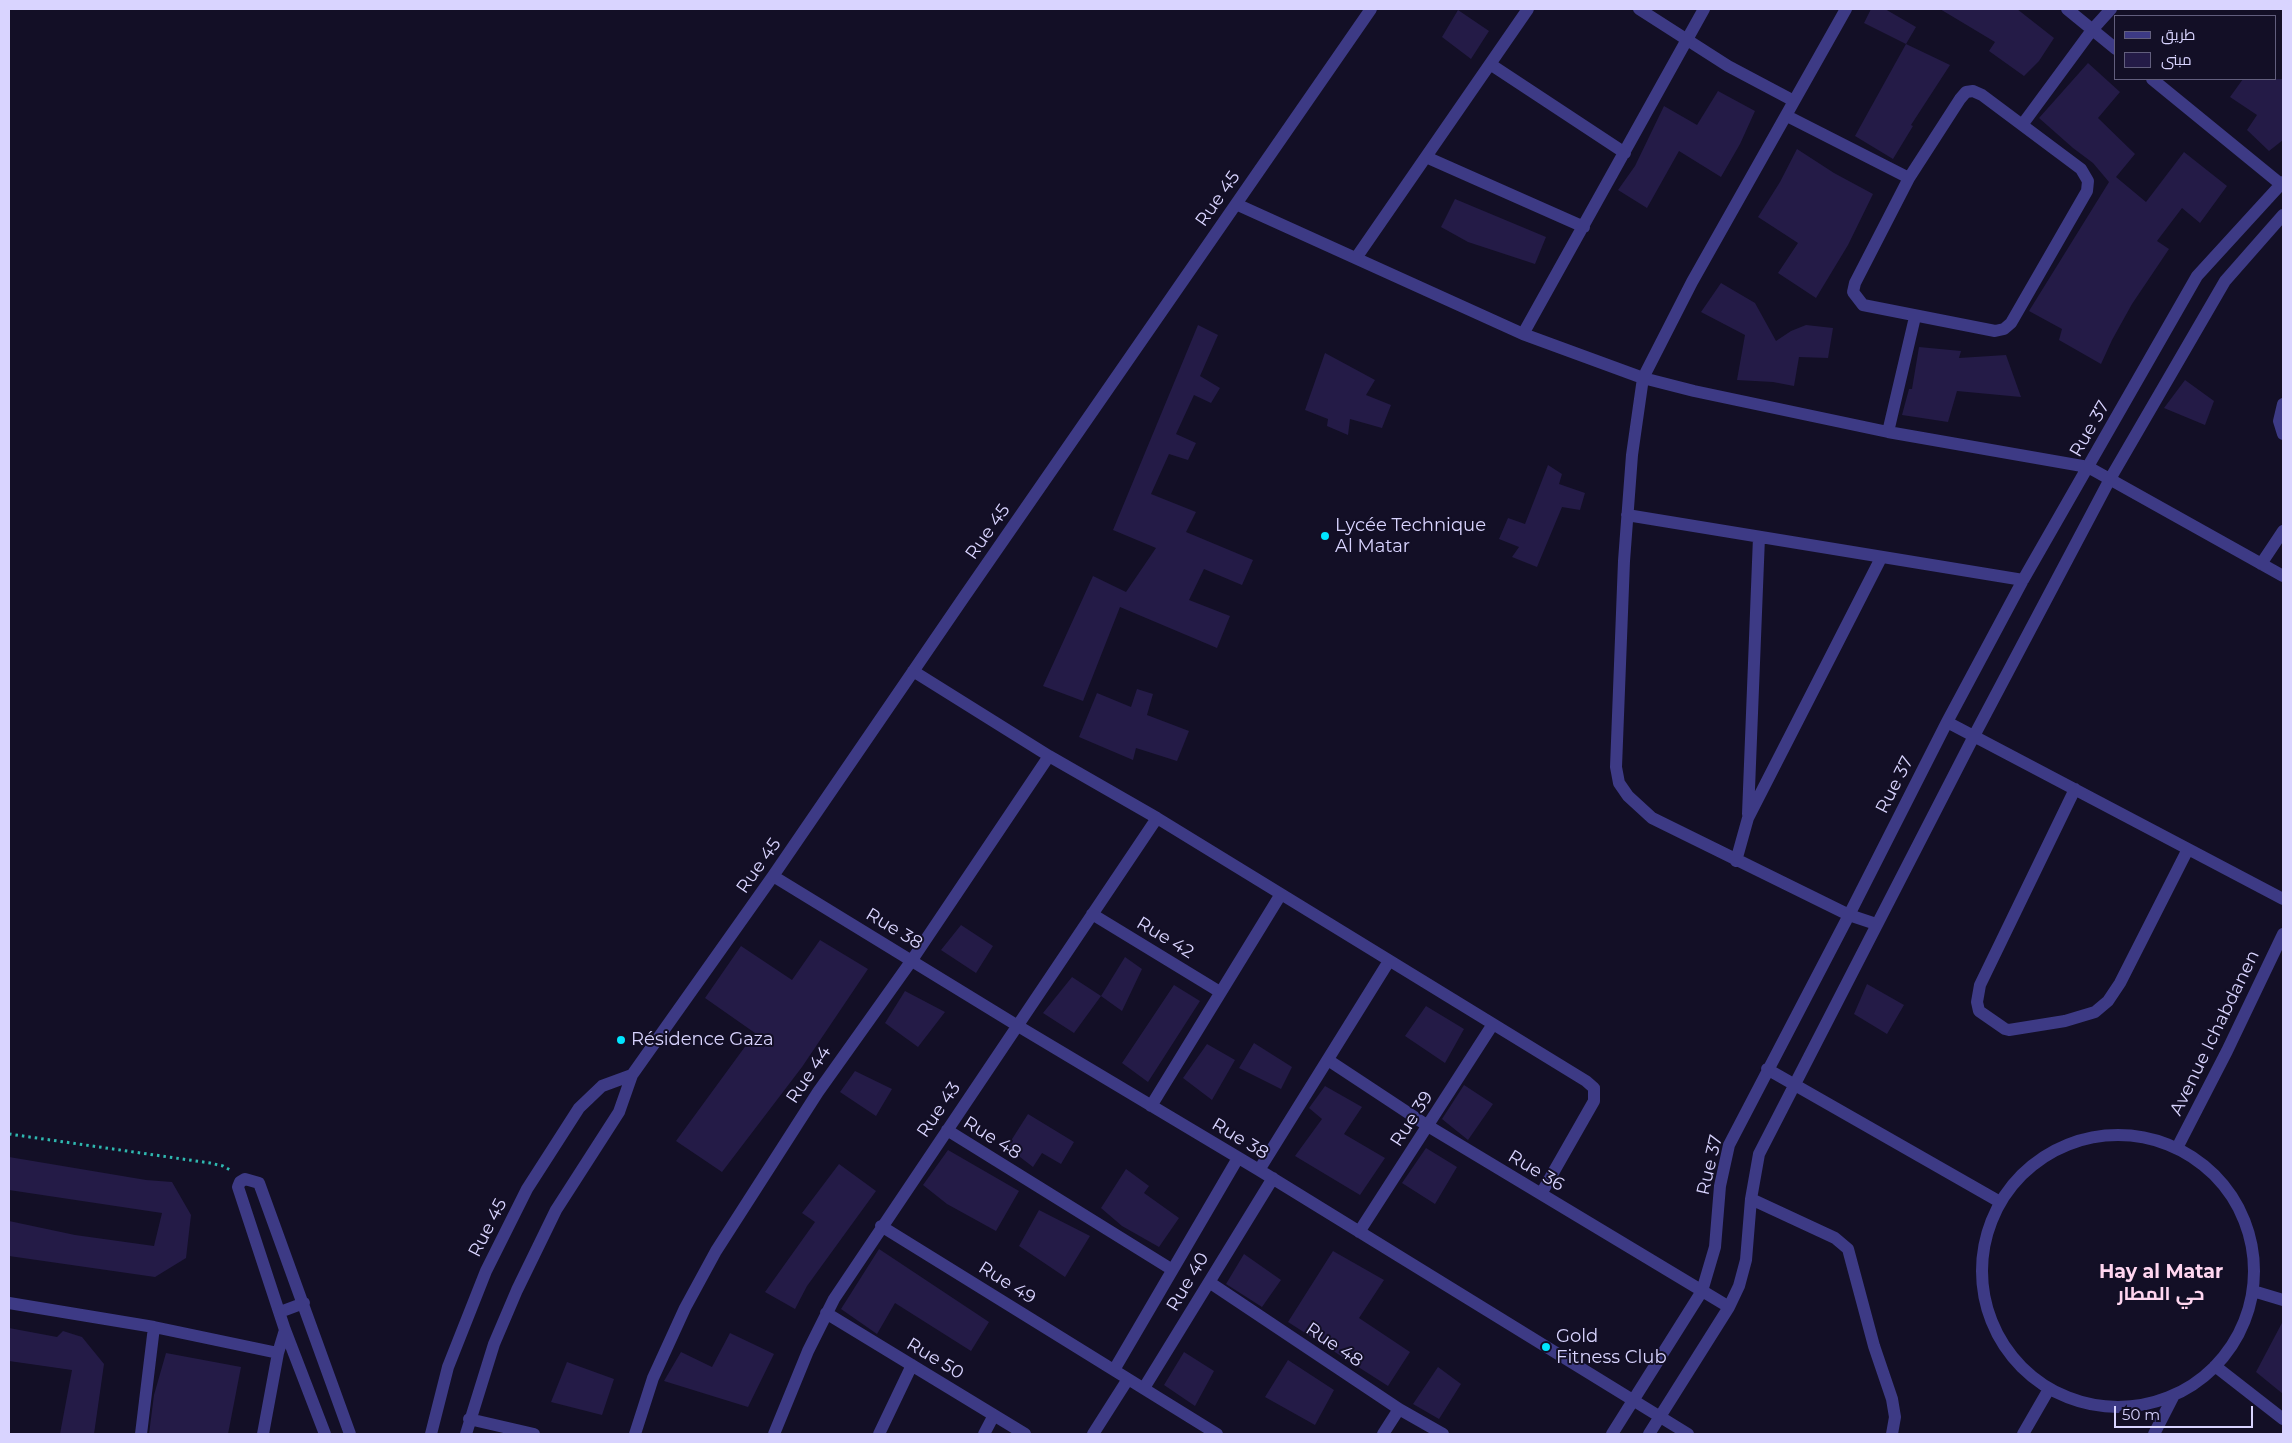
<!DOCTYPE html>
<meta charset="utf-8">
<style>
body{margin:0}
#map{position:relative;width:2292px;height:1443px;overflow:hidden;background:#130f26;font-family:Montserrat,Cairo,sans-serif}
canvas{display:block}
.frame{position:absolute;inset:0;border:10px solid #d9d4ff;pointer-events:none}
.legend{position:absolute;left:2114px;top:15px;width:162px;height:65px;box-sizing:border-box;background:#130f26;border:1px solid #625e7d;margin:0;padding:6px 9px;list-style:none;font-size:15px;color:#d9d4ff}
.legend li{display:flex;align-items:center;gap:10px;height:25px}
.legend b{width:25px;border:1px solid #625e7d}
.scale{position:absolute;left:2114px;top:1406px;width:139px;height:22px;box-sizing:border-box;border:2px solid #d9d4ff;border-top:0;padding-left:6px;font-size:15px;line-height:18px;white-space:nowrap;color:#d9d4ff;-webkit-text-stroke:4px #130f26;paint-order:stroke}
</style>
<div id="map">
<canvas width="2292" height="1443"></canvas>
<div class="frame"></div>
<ul class="legend">
<li><b style="height:6px;background:#3d3a85"></b>طريق</li>
<li><b style="height:14px;background:#241b47"></b>مبنى</li>
</ul>
<div class="scale">50 m</div>
</div>
<script>
const ctx = document.querySelector('canvas').getContext('2d');
ctx.lineJoin = 'round';
function fillPath(path, color) { ctx.fillStyle = color; ctx.fill(path, 'evenodd'); }
const shape = rows => new Path2D(rows.map(r => 'M' + r).join(''));
function stroke(path, color, width, dash) { ctx.strokeStyle = color; ctx.lineWidth = width; ctx.lineCap = dash ? 'butt' : 'round'; ctx.setLineDash(dash || []); ctx.stroke(path); }
function drawText(font, color, halo, rows, align = 'center') {
  ctx.font = font + ' Montserrat,Cairo,sans-serif'; ctx.lineWidth = 4; ctx.setLineDash([]); ctx.textBaseline = 'middle'; ctx.strokeStyle = halo; ctx.fillStyle = color; for (const [text, x, y, turn = 0] of rows) {
    ctx.save(); ctx.translate(x, y); ctx.rotate((+turn || 0) * Math.PI / 180); ctx.textAlign = isNaN(turn) ? turn : align; if (halo) ctx.strokeText(text, 0, 0); ctx.fillText(text, 0, 0); ctx.restore();
  }
}
fillPath(shape([
 [1871,9,1885,9,1916,27,1906,44,1864,23],
 [1940,9,2017,9,2054,38,2039,61,2024,76,1989,51,1995,42],
 [1458,10,1489,31,1471,59,1442,37],
 [1906,44,1950,65,1911,125,1913,126,1893,159,1855,136],
 [2088,63,2120,92,2098,118,2135,154,2116,177,2146,202,2184,152,2227,186,2200,223,2182,208,2157,241,2169,249,2132,304,2112,340,2101,364,2059,340,2062,329,2029,311,2109,182,2093,163,2073,148,2039,118],
 [2243,79,2283,79,2283,140,2269,151,2247,130,2257,115,2230,97],
 [1718,91,1755,111,1740,144,1721,177,1679,151,1647,208,1618,190,1635,166,1664,106,1697,125],
 [1797,149,1834,173,1873,194,1848,245,1816,298,1778,273,1798,243,1758,217,1780,182],
 [1455,199,1546,237,1535,264,1468,242,1441,227],
 [1721,283,1755,303,1776,341,1791,331,1806,325,1833,328,1828,358,1799,357,1794,386,1773,382,1737,380,1745,335,1701,312],
 [1198,325,1218,335,1200,376,1220,388,1211,403,1194,395,1176,434,1196,443,1188,460,1169,454,1151,494,1196,512,1186,532,1253,560,1242,585,1204,569,1189,600,1230,616,1217,648,1120,607,1083,701,1043,686,1093,576,1126,592,1156,548,1113,530],
 [1919,347,1961,351,1959,358,2006,355,2021,397,1957,391,1948,422,1902,415,1909,389,1912,389],
 [1325,353,1375,380,1366,395,1391,405,1382,428,1350,419,1348,435,1327,426,1328,419,1305,410],
 [2185,380,2214,401,2205,425,2164,408],
 [1548,465,1562,474,1559,484,1585,493,1580,510,1562,507,1537,567,1512,557,1519,547,1499,539,1508,518,1525,524],
 [1137,689,1153,694,1147,715,1189,731,1177,761,1136,748,1133,760,1079,737,1097,693,1131,707],
 [961,925,993,946,976,973,941,950],
 [820,940,868,969,802,1067,722,1172,676,1141,755,1033,705,998,741,946,792,980],
 [1125,957,1142,969,1122,1011,1101,996],
 [1072,977,1101,996,1074,1033,1043,1013],
 [1867,984,1904,1005,1887,1034,1854,1014],
 [1174,985,1200,1001,1148,1082,1122,1063],
 [905,991,945,1012,918,1047,885,1023],
 [1426,1006,1464,1029,1445,1063,1405,1036],
 [1254,1043,1292,1067,1281,1089,1239,1068],
 [1207,1044,1235,1060,1212,1100,1183,1078],
 [855,1071,892,1089,876,1116,840,1092],
 [1464,1085,1493,1104,1468,1140,1442,1119],
 [1325,1086,1362,1107,1344,1134,1385,1158,1360,1195,1295,1156,1322,1119,1309,1108],
 [1028,1114,1074,1142,1061,1164,1042,1153,1033,1167,1007,1147],
 [1426,1148,1457,1167,1435,1204,1402,1183],
 [948,1150,1019,1191,996,1231,947,1204,923,1185],
 [9,1157,146,1180,172,1182,191,1215,186,1258,155,1277,9,1256,9,1221,75,1235,154,1246,162,1213,9,1190],
 [839,1164,876,1191,807,1286,795,1309,765,1292,815,1222,802,1213],
 [1126,1169,1149,1186,1144,1193,1179,1218,1159,1247,1122,1226,1101,1208],
 [1039,1210,1090,1236,1065,1277,1019,1246],
 [879,1249,989,1322,971,1351,895,1303,877,1334,841,1309],
 [1333,1251,1384,1280,1359,1318,1410,1352,1388,1386,1288,1322],
 [1244,1254,1281,1280,1262,1307,1226,1284],
 [2283,1321,2283,1394,2256,1372],
 [9,1328,57,1337,63,1331,82,1337,104,1364,94,1434,60,1434,72,1370,9,1361],
 [730,1333,774,1354,748,1407,664,1381,681,1352,712,1367],
 [1184,1352,1214,1371,1195,1406,1164,1385],
 [166,1353,241,1367,228,1434,149,1434,154,1395],
 [1288,1360,1334,1390,1315,1425,1265,1397],
 [567,1362,614,1379,602,1415,551,1402],
 [1438,1367,1461,1384,1439,1419,1413,1404]
]), '#241b47');
stroke(shape([
 [9,1134,210,1163,223,1166,232,1171]
]), '#2fb8b0', 3, [2.5, 4]);
stroke(shape([
 [1639,9,1728,66,1794,101],
 [1846,9,1692,282,1643,378,1632,455,1624,561,1616,767,1619,783,1628,796,1652,818,1849,915,1876,924],
 [2067,9,2116,49],
 [1490,64,1625,153],
 [2152,79,2283,186],
 [1973,91,1982,95,2081,169,2088,181,2087,191,2011,323,2004,329,1995,331,1863,305,1853,292,1855,283,1909,178,1960,99,1966,92,1973,91],
 [1787,116,1909,178],
 [2022,125,2092,30,2111,9],
 [1426,157,1584,227],
 [1236,204,1523,334,1643,378,1694,391,1888,432,2088,467,2283,576],
 [1356,258,1528,9],
 [1523,334,1704,9],
 [2283,404,2279,421,2283,434],
 [1888,432,1915,317],
 [1627,515,2023,580],
 [2261,564,2283,531],
 [913,671,1049,756,1157,818,1586,1081,1594,1088,1594,1101,1541,1194],
 [1947,722,2283,899],
 [2075,789,1980,985,1977,1002,1979,1011,2005,1029,2009,1030,2065,1021,2095,1012,2108,1001,2120,983,2188,849],
 [1748,814,1759,537],
 [1736,861,1748,818,1881,558],
 [773,876,1018,1026,1259,1170,1688,1434],
 [1092,914,1220,992],
 [1328,1060,1428,1126,1729,1307],
 [1767,1069,2000,1202],
 [1151,1106,1281,894],
 [947,1130,1171,1269],
 '1982 1271a136 136 0 1 1 272 0a136 136 0 1 1-272 0Z',
 [2177,1148,2227,1051,2283,934],
 [1259,1170,1389,961],
 [1751,1199,1835,1238,1848,1249,1874,1346,1892,1399,1895,1417,1892,1434],
 [881,1226,1217,1434],
 [1359,1232,1493,1024],
 [1209,1282,1399,1409,1443,1434],
 [2253,1291,2283,1300],
 [9,1303,154,1327,278,1353],
 [280,1312,304,1303],
 [826,1313,1025,1434],
 [2215,1366,2283,1419],
 [1114,1370,1238,1158],
 [1144,1388,1273,1178],
 [469,1419,534,1434],
 [141,1434,154,1327],
 [263,1434,278,1353,285,1330],
 [325,1434,285,1330,238,1187,240,1182,245,1179,259,1183,350,1434],
 [431,1434,448,1367,486,1271,527,1189,579,1108,602,1086,632,1075],
 [466,1434,494,1344,517,1290,556,1210,619,1112,632,1075,773,876,964,597,1371,9],
 [635,1434,653,1378,685,1308,716,1251,818,1092,912,960,1049,756],
 [774,1434,808,1351,834,1299,1157,818],
 [879,1434,912,1365],
 [984,1434,994,1415],
 [1093,1434,1128,1379],
 [1383,1434,1399,1409],
 [1612,1434,1702,1291,1715,1247,1720,1186,1729,1145,1849,915,1947,722,2023,580,2197,276,2283,182],
 [1649,1434,1729,1307,1739,1286,1746,1260,1751,1199,1759,1154,1974,736,2110,479,2225,281,2283,215],
 [2023,1434,2049,1389],
 [2154,1434,2174,1395]
]), '#3d3a85', 12);
for (const [x, y, r, color] of [
 [1325,536,5,"#00e5ff"],
 [621,1040,5,"#00e5ff"],
 [1546,1347,5,"#00e5ff"]
]) { const dot = new Path2D(); dot.arc(x, y, r, 0, 2 * Math.PI); ctx.fillStyle = color; ctx.fill(dot); stroke(dot, '#130f26', 2); }
drawText('18px', '#d9d4ff', '#130f26', [
 ["Rue 45",1218,199,-55],
 ["Rue 37",2090,429,-60],
 ["Rue 45",988,532,-55],
 ["Rue 37",1895,785,-63],
 ["Rue 45",759,866,-55],
 ["Rue 38",894,929,31],
 ["Rue 42",1165,938,31],
 ["Avenue Ichabdanen",2215,1033,-64],
 ["Rue 44",809,1075,-56],
 ["Rue 43",939,1110,-56],
 ["Rue 39",1412,1119,-57],
 ["Rue 48",992,1138,32],
 ["Rue 38",1240,1139,31],
 ["Rue 37",1710,1165,-77],
 ["Rue 36",1536,1171,31],
 ["Rue 45",488,1228,-63],
 ["Rue 40",1188,1282,-59],
 ["Rue 49",1007,1283,32],
 ["Rue 48",1334,1345,34],
 ["Rue 50",935,1359,31]
]);
drawText('18px', '#d9d4ff', '#130f26', [
 ["Lycée Technique",1335,526],
 ["Al Matar",1335,547],
 ["Résidence Gaza",631,1040],
 ["Gold",1556,1337],
 ["Fitness Club",1556,1358]
], 'left');
drawText('bold 19px', '#ffd6f0', '#130f26', [
 ["Hay al Matar",2161,1272],
 ["حي المطار",2161,1294]
]);
</script>
